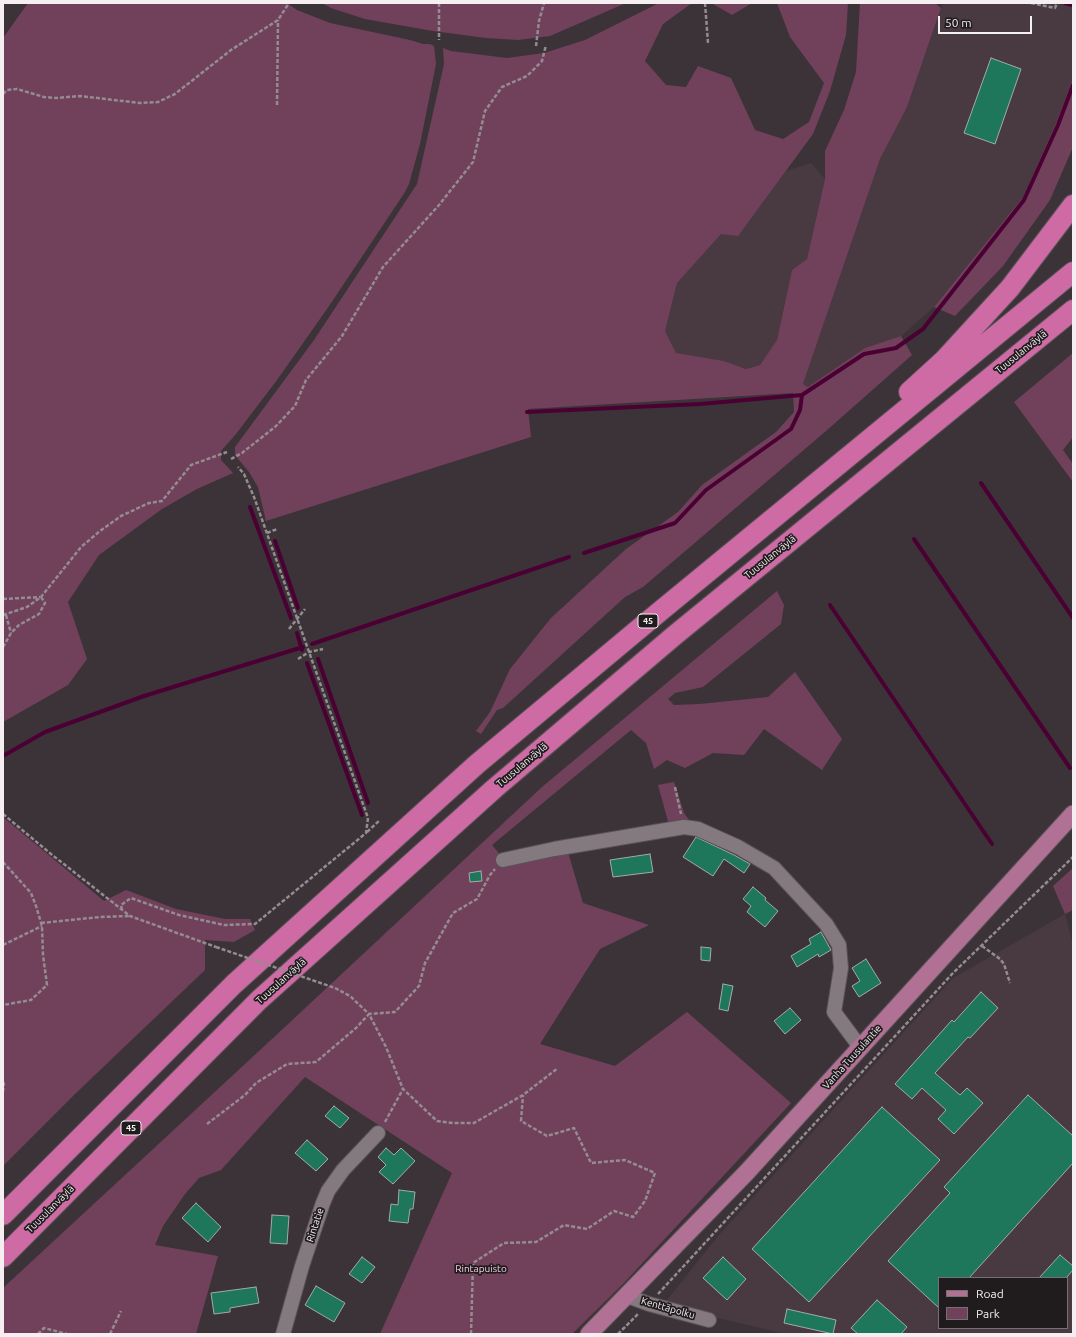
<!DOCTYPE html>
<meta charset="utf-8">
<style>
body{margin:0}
#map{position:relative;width:1076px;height:1337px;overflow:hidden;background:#3c3338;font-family:Ubuntu,sans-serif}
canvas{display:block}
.frame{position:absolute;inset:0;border:4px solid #f5eff2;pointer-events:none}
.legend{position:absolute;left:938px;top:1277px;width:130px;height:52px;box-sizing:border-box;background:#201c1e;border:1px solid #757073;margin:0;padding:5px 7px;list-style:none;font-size:12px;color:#f5eff2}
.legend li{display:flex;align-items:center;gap:8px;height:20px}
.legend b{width:20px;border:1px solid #757073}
.scale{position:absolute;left:938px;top:16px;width:94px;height:18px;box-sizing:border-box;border:2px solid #f5eff2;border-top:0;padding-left:5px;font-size:12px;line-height:14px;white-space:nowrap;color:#f5eff2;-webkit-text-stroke:3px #201c1e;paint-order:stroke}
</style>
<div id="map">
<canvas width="1076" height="1337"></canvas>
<div class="frame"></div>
<ul class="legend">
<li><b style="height:5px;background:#b07195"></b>Road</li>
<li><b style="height:11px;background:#71415c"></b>Park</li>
</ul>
<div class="scale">50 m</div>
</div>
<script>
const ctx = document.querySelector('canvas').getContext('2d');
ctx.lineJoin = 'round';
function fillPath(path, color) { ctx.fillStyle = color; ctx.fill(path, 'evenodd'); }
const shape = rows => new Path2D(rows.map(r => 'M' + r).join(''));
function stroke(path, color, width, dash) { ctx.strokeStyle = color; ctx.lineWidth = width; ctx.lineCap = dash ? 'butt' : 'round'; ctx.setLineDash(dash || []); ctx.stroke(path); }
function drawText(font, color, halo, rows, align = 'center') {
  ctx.font = font + ' Ubuntu,sans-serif'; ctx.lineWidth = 3.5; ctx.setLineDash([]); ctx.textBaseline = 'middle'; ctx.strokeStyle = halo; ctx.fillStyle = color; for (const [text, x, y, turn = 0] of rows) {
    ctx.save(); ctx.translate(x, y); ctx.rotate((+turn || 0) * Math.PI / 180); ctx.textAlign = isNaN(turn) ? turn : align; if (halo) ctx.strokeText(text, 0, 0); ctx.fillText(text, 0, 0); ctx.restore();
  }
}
fillPath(shape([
 [943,3,1054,3,1073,8,1073,78,1056,123,1023,197,934,307,901,336,865,348,808,387,803,384,880,159,907,107],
 [811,163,825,179,807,259,792,270,777,340,760,365,746,369,724,361,676,354,665,331,677,282,721,234,738,235,786,171],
 [1065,914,1073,945,1073,1334,786,1334,663,1305,718,1236,953,978],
 [939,1278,1067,1278,1067,1328,939,1328]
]), '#493a42');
fillPath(shape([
 [28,3,287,3,297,10,330,23,410,40,423,44,430,44,434,46,436,64,420,144,409,184,405,192,327,309,277,380,236,434,221,451,221,460,233,473,197,489,162,509,99,555,68,602,87,659,68,685,3,722,3,38],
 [322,3,626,3,550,36,518,40,486,38,433,31,365,19,331,8],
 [659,3,692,3,663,24,645,61,666,85,686,87,698,66,731,78,755,130,783,139,809,122,824,83,790,37,777,3,848,3,846,35,830,91,813,134,738,236,721,234,677,283,665,331,676,353,724,361,746,369,760,365,777,340,792,270,807,259,825,179,825,151,844,110,856,72,860,3,935,3,941,8,907,107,880,159,803,384,808,387,865,348,901,336,912,355,826,431,643,587,625,597,503,708,497,710,481,734,476,731,490,712,510,669,551,618,626,549,678,512,702,485,776,432,794,412,793,393,528,409,531,437,266,521,258,487,249,472,235,455,235,447,314,340,417,184,444,64,443,48,451,51,507,58,544,53,585,40],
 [708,3,752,3,732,15,713,4],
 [1073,78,1073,147,1050,200,1003,266,955,316,934,307,1023,197,1056,123],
 [1073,353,1073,437,1063,450,1073,464,1073,482,1014,402],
 [777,591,784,605,781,624,703,687,675,693,668,699,674,705,700,704,768,697,795,672,842,739,822,770,764,729,744,755,713,753,685,768,667,760,654,769,646,743,631,730,492,845,502,857,565,842,583,903,649,925,600,949,540,1044,615,1066,687,1012,791,1103,622,1285,572,1334,380,1334,452,1173,305,1077,221,1170,199,1178,185,1194,163,1226,155,1245,218,1256,196,1334,3,1334,3,1288,272,1039,542,787],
 [674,782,684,813,691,823,669,825,658,785],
 [3,817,104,901,126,890,176,909,225,919,250,919,255,930,234,942,205,940,205,970,75,1094,3,1166],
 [1073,868,1073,910,1065,914,1053,886]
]), '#71415c');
stroke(shape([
 [1065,3,1073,5],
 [527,412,700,404,802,395],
 [981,483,1073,618],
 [250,507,291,618],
 [914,539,1070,768],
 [275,541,298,608],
 [584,553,675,523,706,490,791,429,800,410,802,395,864,354,896,348,923,329,1024,200,1058,125,1073,85],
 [830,605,992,844],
 [297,633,302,650],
 [312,644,569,557],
 [318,659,368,803],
 [307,663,362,815],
 [3,756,45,732,144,696,303,647]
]), '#4b0033', 4);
const building = shape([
 [991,58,1021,69,995,144,964,133,991,58],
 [696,837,734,855,750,864,744,873,724,859,713,876,683,857,696,837],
 [650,854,653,872,613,877,610,860,650,854],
 [481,871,482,881,470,882,469,873,481,871],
 [753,887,766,898,765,900,778,911,765,927,747,912,751,906,743,899,753,887],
 [821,932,831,950,819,957,818,954,797,967,791,956,811,944,809,939,821,932],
 [701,947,711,948,710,961,701,960,701,947],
 [866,959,881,983,859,997,852,986,860,981,852,968,866,959],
 [723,984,733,986,728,1011,719,1009,723,984],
 [981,992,998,1008,970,1038,968,1037,935,1073,960,1095,967,1088,983,1103,954,1134,938,1119,946,1110,922,1088,912,1099,895,1084,952,1020,954,1022,981,992],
 [790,1008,801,1020,785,1034,774,1021,790,1008],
 [1028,1095,1073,1136,1073,1163,969,1278,939,1278,939,1308,888,1261,950,1193,944,1187,1028,1095],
 [334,1106,349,1118,340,1128,325,1116,334,1106],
 [882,1107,940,1160,809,1302,752,1249,882,1107],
 [307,1140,328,1159,316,1171,295,1153,307,1140],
 [386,1148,394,1155,401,1148,415,1161,393,1184,379,1172,386,1165,378,1157,386,1148],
 [399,1190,415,1192,413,1209,410,1209,408,1223,389,1221,391,1204,398,1205,399,1190],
 [196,1203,221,1227,208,1242,182,1218,196,1203],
 [272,1215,289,1216,287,1244,270,1243,272,1215],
 [1060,1255,1073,1266,1073,1270,1066,1278,1039,1278,1060,1255],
 [362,1257,375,1267,362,1283,349,1274,362,1257],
 [723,1257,746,1279,727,1300,703,1278,723,1257],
 [316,1286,345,1303,334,1322,305,1305,316,1286],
 [256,1287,259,1303,230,1308,230,1312,214,1314,211,1293,256,1287],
 [877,1300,907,1327,901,1334,858,1334,851,1328,877,1300],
 [787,1309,836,1320,833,1334,784,1323,787,1309]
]);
fillPath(building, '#1e775b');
stroke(building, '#a1aca7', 1);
const minor = shape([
 [503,860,554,849,684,827,698,829,738,847,774,868,826,924,839,945,841,968,834,1012,860,1047],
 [627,1296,649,1304,709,1320],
 [283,1334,302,1266,323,1203,328,1191,343,1170,378,1133]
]);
const major = shape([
 [589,1334,747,1172,1073,814]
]);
const highway = shape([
 [909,392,944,360,1010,288,1073,205],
 [3,1215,234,984,477,764,658,613,1073,272],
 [3,1257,259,1000,495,788,675,635,1073,310]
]);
stroke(minor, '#5a5256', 16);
stroke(major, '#5a5256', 19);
stroke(highway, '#5a5256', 22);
stroke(shape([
 [439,3,439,40],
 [705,3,708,43],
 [1031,3,1055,8,1057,3],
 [536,46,539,21,544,3],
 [3,94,7,90,17,89,44,97,56,98,80,96,140,103,158,102,175,94,231,50,278,20,289,3],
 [277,105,278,20],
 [231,459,242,453,276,426,295,406,306,380,342,336,383,267,439,205,473,162,485,111,502,87,527,76,542,61,546,45],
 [267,533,277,529],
 [3,599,40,597],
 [3,615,27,607,41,597,81,547,100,531,121,516,149,503,162,501,191,465,227,452],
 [6,615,11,633],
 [289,629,305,609],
 [3,647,11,633,19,625,39,614,45,603,41,597],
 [298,659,309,652,323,649],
 [675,787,681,814],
 [3,814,51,854,130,916,216,947],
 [367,832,380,820],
 [3,862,31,893,36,906,42,926,43,955,47,985,31,1000,3,1005],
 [122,910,121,905,131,898,179,915,224,925,255,924,366,833,368,818,254,497,244,474,238,467],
 [41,923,100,917,129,916],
 [3,945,42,926],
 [982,946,1000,959,1004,964,1010,983],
 [335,988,350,996,369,1014,395,1012,419,986,425,963,453,913,477,899,490,875,495,869],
 [3,1082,4,1084,3,1091],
 [385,1122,403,1089],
 [207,1124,245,1095,256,1083,287,1064,316,1062,356,1028,369,1014,386,1047,403,1089,437,1121,453,1123,474,1123,523,1095,558,1068],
 [658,1294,953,973,1073,857],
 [38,1334,44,1328,67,1334],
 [110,1334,121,1311],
 [471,1334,473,1263,504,1243,536,1242,564,1225,587,1229,614,1211,633,1217,645,1201,655,1173,625,1160,591,1163,574,1128,547,1136,521,1121,523,1095],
 [618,1334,639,1313]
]), '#948c90', 2.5, [4, 2]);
stroke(minor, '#84797e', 14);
stroke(major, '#b07195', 17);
stroke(highway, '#ce6ba5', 20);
stroke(shape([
 [216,947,335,988]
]), '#948c90', 2.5, [4, 2]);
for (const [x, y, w] of [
 [648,621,20],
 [131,1128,20]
]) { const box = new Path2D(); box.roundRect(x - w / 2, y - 7, w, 14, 3); ctx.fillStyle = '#201c1e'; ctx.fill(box); stroke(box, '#f5eff2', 1); }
drawText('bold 9px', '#f5eff2', null, [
 ["45",648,621],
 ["45",131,1128]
]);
drawText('10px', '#f5eff2', '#201c1e', [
 ["Tuusulanväylä",1021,352,-39],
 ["Tuusulanväylä",770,557,-39],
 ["Tuusulanväylä",522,765,-40],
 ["Tuusulanväylä",281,981,-42],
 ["Vanha Tuusulantie",852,1057,-48],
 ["Tuusulanväylä",50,1209,-45],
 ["Rintatie",315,1225,-72],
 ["Kenttäpolku",668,1308,16]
]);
drawText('10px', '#f9cce3', '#201c1e', [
 ["Rintapuisto",481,1269]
]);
</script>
